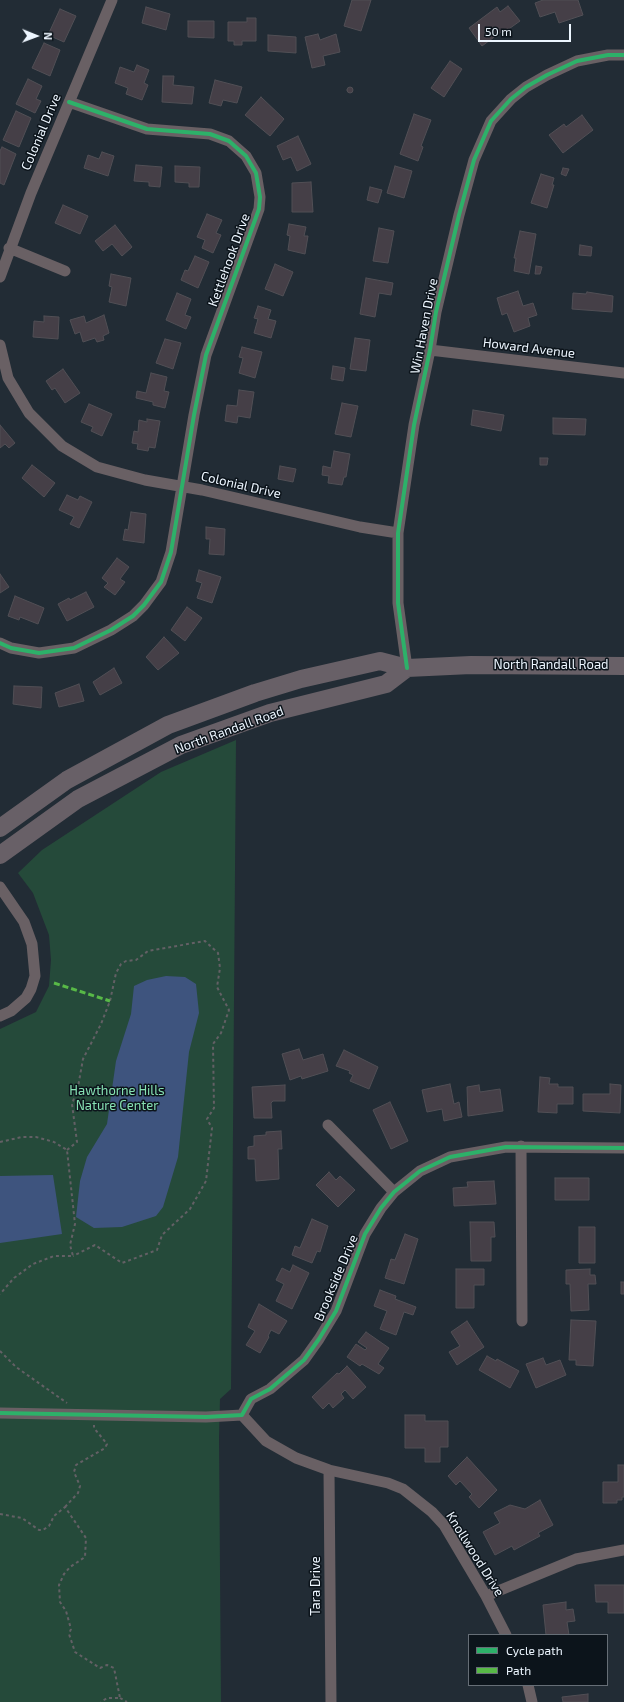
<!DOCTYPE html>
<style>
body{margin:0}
#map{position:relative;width:624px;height:1702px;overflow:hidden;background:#222c35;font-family:"Exo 2",sans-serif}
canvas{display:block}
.legend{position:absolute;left:468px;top:1634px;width:140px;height:52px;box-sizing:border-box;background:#0c141b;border:1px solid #666e76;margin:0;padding:5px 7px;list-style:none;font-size:12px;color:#edf6ff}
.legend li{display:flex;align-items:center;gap:8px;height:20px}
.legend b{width:20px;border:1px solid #666e76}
.north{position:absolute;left:16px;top:16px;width:40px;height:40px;-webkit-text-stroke:3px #0c141b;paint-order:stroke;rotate:91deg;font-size:11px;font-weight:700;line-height:16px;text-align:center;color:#edf6ff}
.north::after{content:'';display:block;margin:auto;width:14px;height:18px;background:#edf6ff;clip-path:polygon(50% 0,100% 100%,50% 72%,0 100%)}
.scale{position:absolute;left:478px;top:24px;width:93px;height:18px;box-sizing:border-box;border:2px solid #edf6ff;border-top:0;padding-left:5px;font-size:12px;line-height:14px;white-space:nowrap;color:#edf6ff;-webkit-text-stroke:3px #0c141b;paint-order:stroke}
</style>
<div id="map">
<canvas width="624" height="1702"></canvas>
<ul class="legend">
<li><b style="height:5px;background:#2db169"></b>Cycle path</li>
<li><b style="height:5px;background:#58b947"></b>Path</li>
</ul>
<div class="north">N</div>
<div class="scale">50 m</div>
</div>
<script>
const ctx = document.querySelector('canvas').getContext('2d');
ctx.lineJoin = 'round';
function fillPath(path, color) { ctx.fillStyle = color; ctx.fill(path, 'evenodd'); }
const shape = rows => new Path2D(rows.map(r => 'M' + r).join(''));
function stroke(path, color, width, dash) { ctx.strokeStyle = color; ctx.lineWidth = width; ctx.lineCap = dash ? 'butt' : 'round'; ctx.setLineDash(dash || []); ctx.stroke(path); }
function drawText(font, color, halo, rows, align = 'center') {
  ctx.font = font + ' "Exo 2",sans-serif'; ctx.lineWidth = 3; ctx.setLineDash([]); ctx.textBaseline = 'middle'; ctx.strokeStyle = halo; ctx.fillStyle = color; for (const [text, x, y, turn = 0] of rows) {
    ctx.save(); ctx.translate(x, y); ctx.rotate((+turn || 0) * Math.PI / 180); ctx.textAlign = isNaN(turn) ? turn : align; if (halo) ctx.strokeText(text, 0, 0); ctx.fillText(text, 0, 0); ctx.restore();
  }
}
fillPath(shape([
 [236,740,231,1389,220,1399,219,1438,221,1702,0,1702,0,1029,36,1012,49,986,51,960,49,935,33,893,18,873,42,850,161,772]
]), '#254a3a');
fillPath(shape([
 [166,976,185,977,196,984,199,1013,189,1052,178,1157,163,1207,156,1216,122,1227,94,1228,76,1217,80,1181,87,1157,107,1124,116,1061,131,1014,134,986,147,980],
 [53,1175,62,1234,0,1243,0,1176]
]), '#3e547e');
const building = shape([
 [352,0,371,0,361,31,344,26,352,0],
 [543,0,578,0,583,15,559,23,555,12,540,17,535,3,543,0],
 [508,6,520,21,506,31,505,29,482,46,469,28,497,7,500,12,508,6],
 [146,7,170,14,166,30,142,23,146,7],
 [60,9,76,16,64,42,48,35,60,9],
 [247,18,256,18,256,41,242,41,242,45,234,45,234,41,228,41,228,22,247,22,247,18],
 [188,21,214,21,214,38,188,37,188,21],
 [318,34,320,40,336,34,340,52,323,56,325,65,312,68,305,37,318,34],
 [268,35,296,37,296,53,268,51,268,35],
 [44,43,60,50,50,76,32,68,44,43],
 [450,61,462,69,444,97,431,88,450,61],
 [137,65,149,70,144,83,148,85,142,100,126,94,128,88,115,83,120,67,134,72,137,65],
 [163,76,174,76,173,85,194,87,192,104,162,102,163,76],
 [28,79,42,86,36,99,41,101,35,113,16,104,28,79],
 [215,80,242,87,237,103,223,100,221,106,209,103,215,80],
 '347 90a3 3 0 1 1 6 0a3 3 0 1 1-6 0Z',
 [261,97,284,119,270,136,245,115,261,97],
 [16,111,31,118,19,147,3,140,16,111],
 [414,114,431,120,421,146,423,147,418,161,400,154,414,114],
 [582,115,593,130,563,153,549,135,564,124,566,127,582,115],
 [298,136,311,164,297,171,291,157,283,160,277,146,298,136],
 [2,147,16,154,4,185,0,183,0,151,2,147],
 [102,152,114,156,108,176,84,168,88,155,99,159,102,152],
 [136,165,162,167,160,187,149,186,149,182,134,181,136,165],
 [175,166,200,167,199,187,189,187,189,183,175,182,175,166],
 [395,166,412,171,404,198,387,193,395,166],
 [563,168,569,169,566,176,561,174,563,168],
 [541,174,554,178,552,185,554,185,547,208,531,203,541,174],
 [311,182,313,212,292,212,292,183,311,182],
 [370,187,382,190,378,203,367,200,370,187],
 [63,205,88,216,80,234,55,223,63,205],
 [207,214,222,220,216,233,221,235,213,253,202,248,205,240,197,237,207,214],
 [289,224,306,227,304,236,308,236,305,254,288,250,290,236,287,235,289,224],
 [115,225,132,247,122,256,112,244,103,251,95,241,115,225],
 [379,228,394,231,388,263,373,261,379,228],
 [520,231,536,234,529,274,514,271,516,258,514,258,520,231],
 [580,245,592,247,591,256,579,255,580,245],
 [195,256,209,262,198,288,181,280,185,270,188,271,195,256],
 [275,264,293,272,283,296,265,289,275,264],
 [536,266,542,267,540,274,535,274,536,266],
 [111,274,131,278,126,306,109,302,112,287,109,286,111,274],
 [366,278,393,283,391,295,379,293,375,317,360,314,366,278],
 [518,291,523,306,533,303,537,315,528,318,530,326,514,332,507,313,502,315,497,298,518,291],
 [587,292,613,296,612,312,572,309,573,293,586,294,587,292],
 [177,293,191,299,185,315,191,317,186,329,166,320,177,293],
 [258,306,271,310,268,319,276,321,271,338,254,333,258,319,254,318,258,306],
 [104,315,109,333,103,336,104,340,97,342,95,338,83,342,80,332,75,334,70,320,84,316,86,323,104,315],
 [44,316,59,317,58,339,33,337,34,321,44,322,44,316],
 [355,338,370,340,366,371,350,369,355,338],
 [165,339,181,343,173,369,156,363,165,339],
 [242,347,262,352,255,378,239,373,243,358,239,357,242,347],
 [333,366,345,368,343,381,331,379,333,366],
 [63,369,80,393,65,403,55,388,52,390,46,381,63,369],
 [151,373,167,377,164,391,169,392,165,408,153,405,153,402,136,398,137,391,146,393,151,373],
 [239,390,254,392,250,418,238,416,237,423,225,421,227,405,237,406,239,390],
 [342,403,358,406,351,437,335,434,342,403],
 [89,404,112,414,102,436,91,431,93,427,81,422,89,404],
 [473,410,504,415,501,431,471,425,473,410],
 [553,418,586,419,585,435,553,434,553,418],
 [147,419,160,421,155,448,149,447,148,451,137,449,138,444,132,443,134,431,138,432,139,420,147,422,147,419],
 [0,425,15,443,9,448,5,444,0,448,0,425],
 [334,451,350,454,346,477,344,477,342,485,328,483,329,476,322,475,323,466,331,468,334,451],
 [540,458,548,458,547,465,540,465,540,458],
 [32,465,55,483,44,497,22,478,32,465],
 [280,466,296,469,293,482,278,479,280,466],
 [67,495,78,500,80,496,92,502,79,528,70,524,74,517,59,510,67,495],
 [131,512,146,514,144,543,123,540,125,529,128,530,131,512],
 [206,527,225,529,224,555,209,554,210,539,206,539,206,527],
 [117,558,129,567,120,579,125,582,115,595,104,587,108,583,102,578,117,558],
 [199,570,221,577,212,603,197,598,202,583,196,581,199,570],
 [0,574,9,587,0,593,0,574],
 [86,592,94,607,67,621,58,604,69,598,70,600,86,592],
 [15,596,44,608,38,624,20,617,19,620,8,616,15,596],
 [187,607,202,618,185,641,171,630,187,607],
 [164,637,179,653,158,670,146,657,164,637],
 [114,668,122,683,100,695,93,682,114,668],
 [79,684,84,701,59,707,55,693,79,684],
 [14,686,42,687,41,708,13,704,14,686],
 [299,1049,303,1060,323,1054,328,1071,302,1079,301,1076,290,1080,282,1054,299,1049],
 [344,1050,378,1067,369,1089,350,1081,353,1075,349,1073,350,1071,336,1066,344,1050],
 [540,1077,550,1078,549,1084,558,1084,558,1087,573,1087,573,1104,557,1104,557,1113,538,1112,540,1077],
 [450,1084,454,1104,459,1102,462,1117,444,1121,442,1109,427,1112,422,1090,450,1084],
 [610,1084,621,1085,620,1113,583,1111,583,1094,610,1094,610,1084],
 [285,1085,285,1101,273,1101,271,1103,272,1118,254,1118,252,1087,285,1085],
 [479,1085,480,1092,500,1089,503,1111,468,1116,467,1087,479,1085],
 [390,1102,408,1141,391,1149,373,1110,390,1102],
 [281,1131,282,1149,278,1149,279,1179,256,1181,255,1159,248,1159,248,1147,254,1146,254,1136,266,1135,266,1132,281,1131],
 [329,1172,336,1180,340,1176,355,1190,338,1207,316,1185,329,1172],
 [555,1178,589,1178,589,1200,555,1200,555,1178],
 [494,1181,496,1204,454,1206,453,1188,468,1187,467,1182,494,1181],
 [312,1219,328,1226,320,1252,317,1251,312,1263,292,1255,295,1246,300,1248,312,1219],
 [470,1222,494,1222,495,1237,491,1237,491,1261,471,1261,470,1222],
 [579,1227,595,1227,595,1263,579,1263,579,1227],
 [405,1234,418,1239,404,1284,385,1278,391,1259,395,1260,405,1234],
 [293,1265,309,1273,292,1309,276,1301,284,1284,276,1280,282,1268,290,1272,293,1265],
 [456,1269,484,1269,484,1285,474,1285,474,1308,456,1308,456,1269],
 [590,1269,590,1275,595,1275,596,1284,588,1284,589,1310,571,1311,570,1284,566,1284,566,1270,590,1269],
 [621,1282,624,1282,624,1294,621,1294,621,1282],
 [380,1290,396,1296,395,1299,416,1307,413,1315,404,1312,396,1335,380,1329,387,1311,374,1306,380,1290],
 [259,1304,287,1321,279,1334,271,1330,268,1336,269,1337,260,1353,246,1345,255,1331,248,1327,259,1304],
 [571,1320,596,1321,593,1366,576,1365,576,1360,569,1360,571,1320],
 [467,1321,484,1347,457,1365,449,1352,460,1346,451,1332,467,1321],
 [366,1332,389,1348,378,1364,384,1368,379,1374,362,1364,360,1366,347,1357,356,1344,365,1350,367,1348,358,1342,366,1332],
 [487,1356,496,1361,497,1359,519,1371,510,1388,479,1370,487,1356],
 [543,1358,546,1365,560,1360,566,1375,536,1388,526,1364,543,1358],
 [347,1366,366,1387,353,1399,345,1390,341,1394,344,1398,333,1408,329,1403,323,1409,312,1397,337,1373,339,1374,347,1366],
 [405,1415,425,1415,425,1421,448,1421,448,1447,440,1447,440,1462,425,1462,425,1448,405,1448,405,1415],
 [467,1457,497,1490,479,1508,469,1497,472,1494,460,1481,456,1485,448,1476,467,1457],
 [618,1465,624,1465,624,1497,622,1497,622,1500,617,1500,617,1503,603,1503,603,1482,618,1482,618,1465],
 [540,1500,553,1525,538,1533,540,1536,514,1550,512,1546,495,1555,483,1532,500,1523,494,1513,510,1505,525,1509,540,1500],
 [595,1585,624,1585,624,1613,608,1613,608,1602,596,1602,595,1585],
 [566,1602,566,1610,573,1609,575,1621,567,1622,569,1635,546,1635,543,1605,566,1602],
 [588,1694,588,1702,563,1702,562,1697,588,1694]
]);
fillPath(building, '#453f47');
stroke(building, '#514f55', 1);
stroke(shape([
 [0,1142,22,1137,36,1137,54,1142,67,1150,75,1224,70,1245,73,1256,54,1256,33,1264,14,1278,0,1294],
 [67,1150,77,1142,72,1104,78,1087,83,1059,101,1024,110,1001,116,973,121,964,126,961,136,960,148,951,205,941,218,953,220,968,217,987,229,1010,221,1033,213,1044,214,1108,207,1119,212,1128,206,1181,190,1209,162,1235,157,1250,122,1263,95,1245,73,1256],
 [0,1351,16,1367,67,1403],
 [65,1507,78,1493,80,1486,74,1472,76,1465,105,1448,107,1444,94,1428,94,1425],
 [0,1514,22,1518,39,1530,43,1530,49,1526,54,1516,65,1507,86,1538,85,1557,70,1567,64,1574,59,1585,60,1602,66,1611,71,1629,69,1634,75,1652,100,1668,107,1665,114,1668,120,1698,107,1698,101,1702],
 [120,1698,127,1702]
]), '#636065', 2, [3, 3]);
stroke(shape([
 [9,248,65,271],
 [0,277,31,193,112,0],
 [0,345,8,378,29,413,62,446,97,467,145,480,202,490,360,527,398,533],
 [430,350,624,373],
 [0,643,11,648,39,653,74,648,111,630,133,616,144,605,161,582,171,552,194,415,206,355,259,209,260,197,256,173,246,156,229,141,210,134,147,129,69,102],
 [407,668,398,603,398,533,414,425,430,350,436,312,459,215,474,160,491,121,511,99,526,87,547,75,577,61,608,55,624,55],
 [0,887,24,922,32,944,35,976,31,989,26,998,11,1011,0,1016],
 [328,1125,394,1192],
 [521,1146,522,1321],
 [0,1413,206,1417,242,1415,251,1399,270,1389,304,1360,319,1339,336,1311,365,1234,381,1208,394,1192,420,1171,450,1157,506,1147,624,1148],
 [242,1415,266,1441,296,1458,329,1470,388,1483,403,1489,432,1512,444,1525,486,1596,506,1635],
 [329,1470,331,1702],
 [486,1596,576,1559,624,1550],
 [528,1685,532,1702]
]), '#696064', 11);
stroke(shape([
 [0,828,67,780,168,725,255,693,301,679,380,661,407,668,471,665,624,666],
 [0,855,78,799,181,745,270,713,386,684,407,668]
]), '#686067', 18);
stroke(shape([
 [54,983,110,1001]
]), '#58b947', 3, [6, 3]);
stroke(shape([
 [0,643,11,648,39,653,74,648,111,630,133,616,144,605,161,582,171,552,194,415,206,355,259,209,260,197,256,173,246,156,229,141,210,134,147,129,69,102],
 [407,668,398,603,398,533,414,425,430,350,436,312,459,215,474,160,491,121,511,99,526,87,547,75,577,61,608,55,624,55],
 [0,1413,206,1417,242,1415,251,1399,270,1389,304,1360,319,1339,336,1311,365,1234,381,1208,394,1192,420,1171,450,1157,506,1147,624,1148]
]), '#2db169', 4);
drawText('13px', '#edf6ff', '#0c141b', [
 ["Colonial Drive",41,132,-67],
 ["Kettlehook Drive",229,260,-70],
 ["Win Haven Drive",424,326,-79],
 ["Howard Avenue",529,348,7],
 ["Colonial Drive",241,485,13],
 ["North Randall Road",551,665],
 ["North Randall Road",229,730,-20],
 ["Brookside Drive",336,1278,-67],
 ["Knollwood Drive",475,1554,58],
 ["Tara Drive",316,1586,-90]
]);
drawText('13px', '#87e2b4', '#0c141b', [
 ["Hawthorne Hills",117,1091],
 ["Nature Center",117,1106]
]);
</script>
